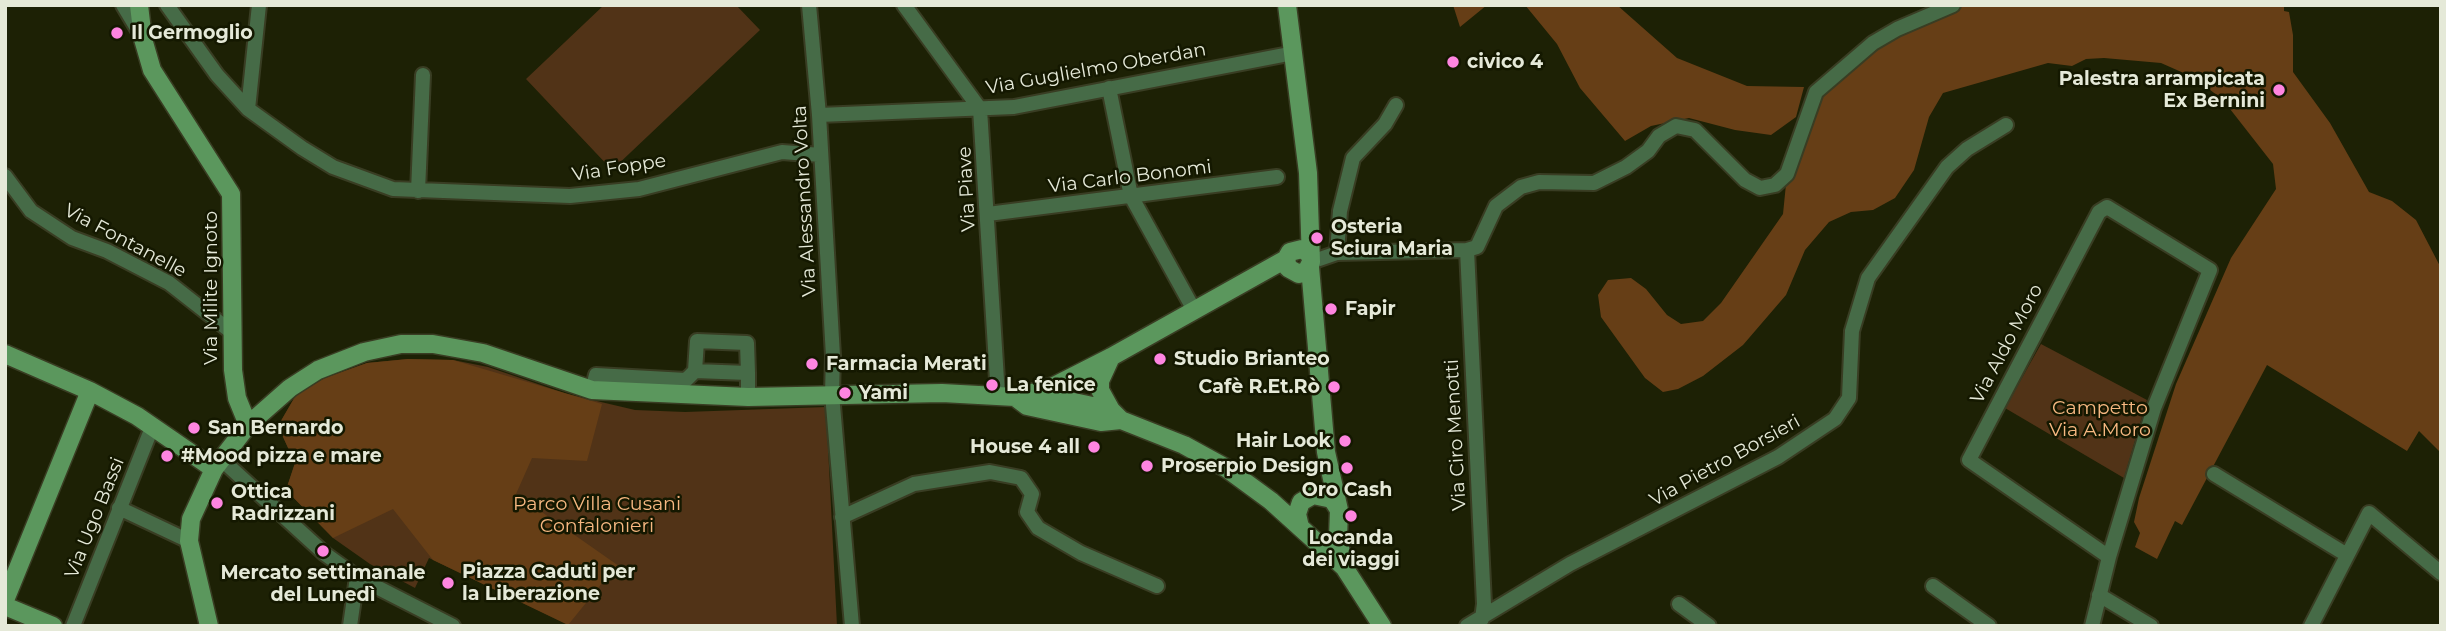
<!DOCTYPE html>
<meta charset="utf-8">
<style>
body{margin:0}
#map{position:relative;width:2446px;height:631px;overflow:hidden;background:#1d2105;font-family:Montserrat,sans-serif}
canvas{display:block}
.frame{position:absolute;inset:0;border:7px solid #e5e9d8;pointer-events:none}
</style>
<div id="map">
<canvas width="2446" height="631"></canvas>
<div class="frame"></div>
</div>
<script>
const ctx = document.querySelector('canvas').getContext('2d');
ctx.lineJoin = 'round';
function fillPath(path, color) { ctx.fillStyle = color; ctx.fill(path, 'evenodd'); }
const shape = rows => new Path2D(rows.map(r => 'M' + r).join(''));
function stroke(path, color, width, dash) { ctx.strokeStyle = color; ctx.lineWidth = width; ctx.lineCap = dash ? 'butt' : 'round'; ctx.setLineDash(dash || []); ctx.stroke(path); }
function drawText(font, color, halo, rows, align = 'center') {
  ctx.font = font + ' Montserrat,sans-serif'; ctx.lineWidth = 5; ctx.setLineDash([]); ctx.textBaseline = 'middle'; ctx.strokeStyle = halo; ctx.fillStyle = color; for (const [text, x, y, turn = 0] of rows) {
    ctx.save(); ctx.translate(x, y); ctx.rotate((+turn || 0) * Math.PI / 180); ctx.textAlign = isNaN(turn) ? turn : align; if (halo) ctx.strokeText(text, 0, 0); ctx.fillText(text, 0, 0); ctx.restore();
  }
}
fillPath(shape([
 [604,5,736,5,760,30,612,170,526,79],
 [2041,344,2147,400,2124,478,2005,408],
 [408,359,453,360,488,367,567,394,635,410,685,412,826,407,837,626,571,626,429,558,415,588,370,564,333,538,286,490,295,463,278,426,296,395,325,378,367,363]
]), '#513317');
fillPath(shape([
 [1453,5,1487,5,1460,27],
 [1525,5,1617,5,1677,58,1747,86,1804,87,1796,117,1771,135,1735,130,1689,118,1651,126,1625,141,1580,88,1557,44],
 [1953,5,2284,5,2284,11,2289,12,2293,35,2293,72,2330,123,2369,192,2392,201,2416,220,2441,268,2441,453,2419,431,2407,451,2267,365,2182,525,2175,521,2157,559,2135,547,2140,533,2134,522,2139,498,2176,384,2231,258,2276,189,2273,164,2223,100,2195,78,2161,63,2104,58,2086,59,2072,66,2048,63,1943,93,1929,117,1914,170,1895,198,1873,210,1851,212,1829,222,1805,250,1786,295,1743,345,1703,376,1678,389,1663,392,1645,378,1601,317,1598,295,1608,280,1631,278,1646,289,1667,315,1681,324,1703,321,1721,303,1783,214,1787,174,1806,113,1852,59],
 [408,359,453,360,602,404,587,461,532,458,516,494,626,571,603,582,568,625,433,560,393,509,333,538,286,490,295,463,278,426,296,395,325,378,367,363]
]), '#663e16');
const street = shape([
 [123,5,141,35],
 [167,5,217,75,248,109,302,148,333,167,393,189,570,196,639,189,782,152,821,155],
 [809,5,819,115,833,356,832,394,852,626],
 [904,5,980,109,998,396],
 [1109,88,1131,196,1194,310],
 [248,109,259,5],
 [819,115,1014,107,1294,53],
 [5,176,31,211,72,238,107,251,169,283,234,334],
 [418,191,423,75],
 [988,214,1277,177],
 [1467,250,1484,604,1482,619],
 [1337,253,1340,211,1353,158,1385,124,1396,105],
 [1311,262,1337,253,1467,250,1477,247,1496,206,1521,187,1539,182,1594,183,1626,167,1648,151,1659,136,1676,126,1695,130,1745,180,1760,188,1775,185,1787,174,1816,92,1873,43,1897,29,1953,5],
 [592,390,596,375,686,380,695,371],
 [748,397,748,373,747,343,697,341,695,371,748,373],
 [221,459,325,554,357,577,453,626],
 [2214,474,2347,555],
 [119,508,189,541],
 [842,517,914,484,990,472,1021,478,1032,494,1027,512,1038,528,1081,553,1157,586],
 [1933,586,1989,626],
 [2099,595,2151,626],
 [1679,604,1709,626],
 [73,626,153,425],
 [350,626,357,577],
 [1467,626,1570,564,1778,457,1835,419,1849,398,1852,331,1868,278,1947,167,1967,149,2006,125],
 [2092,626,2109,557,2154,408,2210,270,2107,207,2099,212,1969,460,2109,557],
 [2311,626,2369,513,2441,573]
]);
const secondary = shape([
 [139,5,143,39,152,70,231,194,233,370,237,398,248,425],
 [1287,5,1308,173,1311,262,1307,270,1299,274,1288,268,1286,259,1290,252,1302,249,1309,254],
 [1310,267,1326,452,1339,510],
 [5,354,90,391,137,416,214,469],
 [1111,357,1100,381,1100,390,1111,410],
 [1032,393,1054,386,1111,357,1286,259],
 [1015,397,1027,406,1101,422,1121,420],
 [1300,527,1297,514,1301,502,1313,495,1332,499,1339,510,1338,538,1344,567],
 [5,600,90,391],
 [5,606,53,626],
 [209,626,189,541,191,519,214,469,248,425,290,388,318,370,364,352,401,344,433,344,483,353,592,390,748,397,942,393,1015,397,1032,393,1111,410,1121,420,1184,445,1226,468,1271,501,1344,567,1382,626]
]);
stroke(street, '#393d23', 18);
stroke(secondary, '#393d23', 21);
stroke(street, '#466b47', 14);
stroke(secondary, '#5b975d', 18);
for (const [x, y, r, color] of [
 [117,33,7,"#fe85e0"],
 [1453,62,7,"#fe85e0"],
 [2279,90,7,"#fe85e0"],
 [1317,238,7,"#fe85e0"],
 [1331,309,7,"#fe85e0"],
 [1160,359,7,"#fe85e0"],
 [812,364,7,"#fe85e0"],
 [992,385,7,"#fe85e0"],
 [1334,387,7,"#fe85e0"],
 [845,393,7,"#fe85e0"],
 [194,428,7,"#fe85e0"],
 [1345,441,7,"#fe85e0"],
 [1094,447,7,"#fe85e0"],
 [167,456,7,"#fe85e0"],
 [1147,466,7,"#fe85e0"],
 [1347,468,7,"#fe85e0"],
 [217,503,7,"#fe85e0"],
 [1351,516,7,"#fe85e0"],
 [323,551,7,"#fe85e0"],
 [448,583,7,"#fe85e0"]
]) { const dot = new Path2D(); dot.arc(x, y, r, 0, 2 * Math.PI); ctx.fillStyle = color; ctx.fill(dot); stroke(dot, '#141800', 2.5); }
drawText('bold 19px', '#e5e9d8', '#141800', [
 ["Il Germoglio",131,33],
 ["civico 4",1467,62],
 ["Palestra arrampicata",2265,79,"right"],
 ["Ex Bernini",2265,101,"right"],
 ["Osteria",1331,227],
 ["Sciura Maria",1331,249],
 ["Fapir",1345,309],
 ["Studio Brianteo",1174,359],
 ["Farmacia Merati",826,364],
 ["La fenice",1006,385],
 ["Cafè R.Et.Rò",1320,387,"right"],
 ["Yami",859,393],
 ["San Bernardo",208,428],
 ["Hair Look",1331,441,"right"],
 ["House 4 all",1080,447,"right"],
 ["#Mood pizza e mare",181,456],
 ["Proserpio Design",1161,466],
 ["Oro Cash",1347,490,"center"],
 ["Ottica",231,492],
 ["Radrizzani",231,514],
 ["Locanda",1351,538,"center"],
 ["dei viaggi",1351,560,"center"],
 ["Piazza Caduti per",462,572],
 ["la Liberazione",462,594],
 ["Mercato settimanale",323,573,"center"],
 ["del Lunedì",323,595,"center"]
], 'left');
drawText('19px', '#e5e9d8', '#141800', [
 ["Via Guglielmo Oberdan",1096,69,-10],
 ["Via Foppe",619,168,-9],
 ["Via Carlo Bonomi",1130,177,-7],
 ["Via Piave",967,189,-93],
 ["Via Alessandro Volta",805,201,-93],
 ["Via Fontanelle",125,241,28],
 ["Via Milite Ignoto",211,288,-90],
 ["Via Aldo Moro",2007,344,-62],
 ["Via Ciro Menotti",1456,435,-93],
 ["Via Pietro Borsieri",1725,461,-29],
 ["Via Ugo Bassi",95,518,-68]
]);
drawText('19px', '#f7b881', '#141800', [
 ["Campetto",2100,408],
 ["Via A.Moro",2100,430],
 ["Parco Villa Cusani",597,504],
 ["Confalonieri",597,526]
]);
</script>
